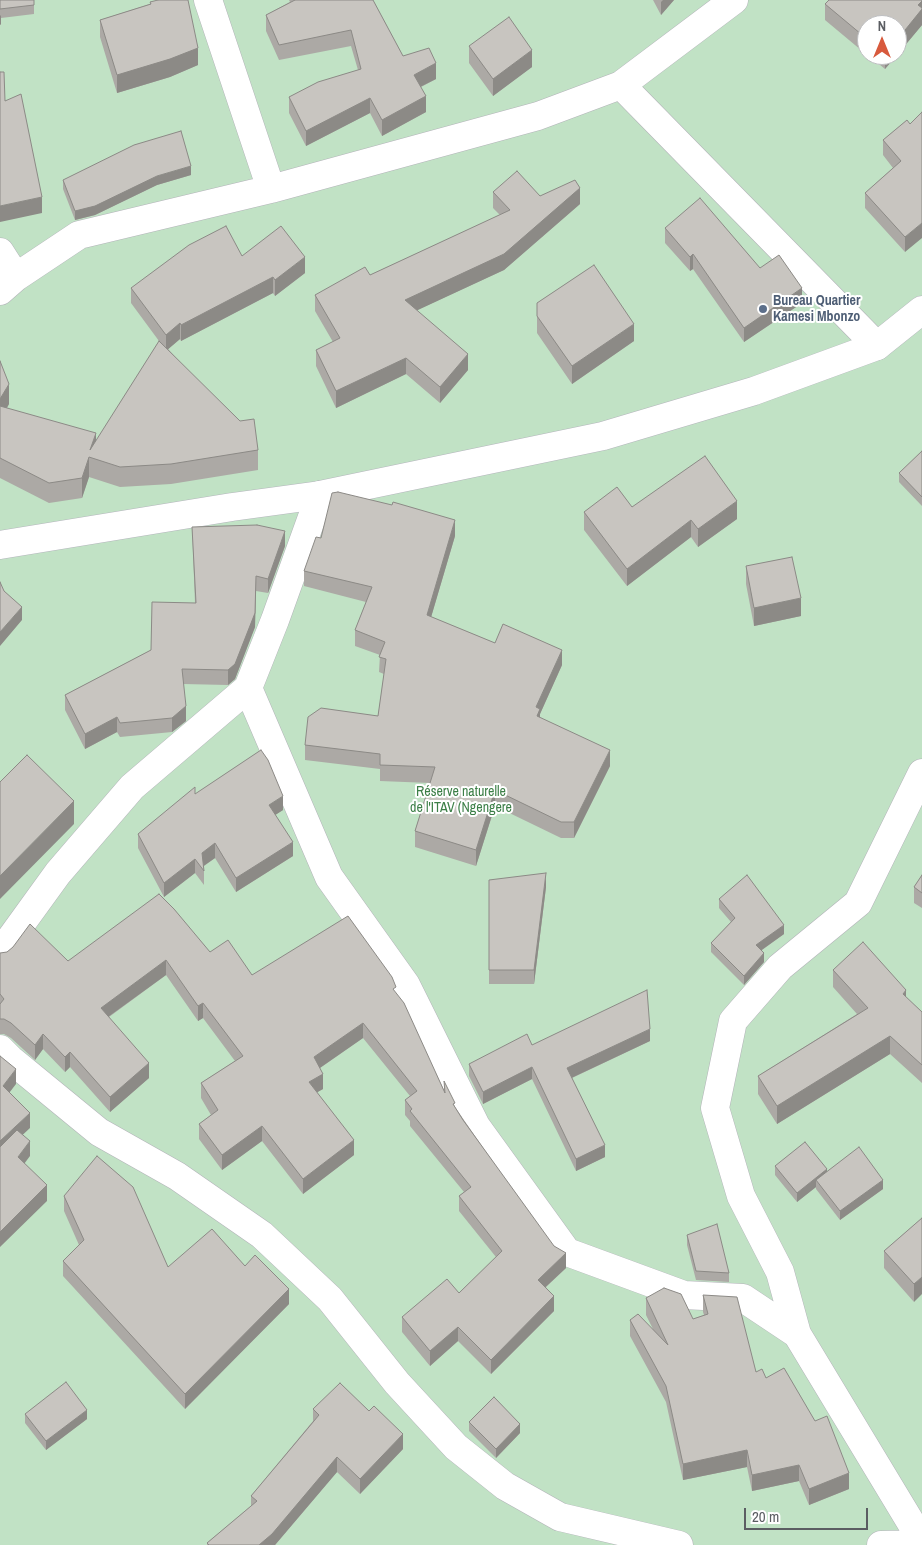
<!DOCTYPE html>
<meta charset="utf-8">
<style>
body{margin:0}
#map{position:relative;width:922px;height:1545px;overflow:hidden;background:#ecebe3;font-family:"Archivo Narrow",sans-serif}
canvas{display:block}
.north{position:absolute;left:857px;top:15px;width:50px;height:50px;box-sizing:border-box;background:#fff;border:1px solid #bdbec0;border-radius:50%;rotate:0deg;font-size:14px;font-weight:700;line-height:20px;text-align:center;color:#5b5d62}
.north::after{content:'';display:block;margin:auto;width:18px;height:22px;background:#d85a3d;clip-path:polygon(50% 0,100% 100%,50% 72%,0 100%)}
.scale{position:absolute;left:744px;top:1508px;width:124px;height:22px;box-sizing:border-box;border:2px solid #5b5d62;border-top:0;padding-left:6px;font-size:15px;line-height:18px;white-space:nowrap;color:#5b5d62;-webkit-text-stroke:4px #fff;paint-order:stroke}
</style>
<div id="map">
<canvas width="922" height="1545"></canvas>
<div class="north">N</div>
<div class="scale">20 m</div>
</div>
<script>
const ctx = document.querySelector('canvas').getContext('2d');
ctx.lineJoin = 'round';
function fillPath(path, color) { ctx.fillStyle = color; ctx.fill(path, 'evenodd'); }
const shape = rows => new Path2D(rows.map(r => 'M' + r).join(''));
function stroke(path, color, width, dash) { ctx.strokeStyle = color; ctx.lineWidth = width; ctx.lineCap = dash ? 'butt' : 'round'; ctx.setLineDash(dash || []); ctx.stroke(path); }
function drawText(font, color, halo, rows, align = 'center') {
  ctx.font = font + ' "Archivo Narrow",sans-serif'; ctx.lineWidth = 4; ctx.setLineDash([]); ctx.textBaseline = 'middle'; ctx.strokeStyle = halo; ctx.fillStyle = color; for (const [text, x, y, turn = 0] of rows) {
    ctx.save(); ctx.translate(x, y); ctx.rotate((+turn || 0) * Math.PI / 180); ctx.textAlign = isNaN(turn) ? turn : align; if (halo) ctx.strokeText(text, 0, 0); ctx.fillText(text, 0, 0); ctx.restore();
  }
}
fillPath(shape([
 [0,0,922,0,922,1545,0,1545],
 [867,25,897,25,897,55,867,55]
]), '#c1e2c5');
const street = shape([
 [208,0,271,189],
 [621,85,877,346],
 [0,252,16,277],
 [0,291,16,277,79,235,271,189,538,116,621,85,734,0],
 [248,688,329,877,406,985,476,1126,567,1252,684,1295,743,1298,797,1334],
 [922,773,858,903,780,967,733,1021,715,1108,741,1196,780,1272,797,1334,922,1541],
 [0,953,58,873,132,787,248,688,275,620,320,495],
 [0,1049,10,1059,99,1132,177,1176,262,1235,330,1299,397,1383,456,1447,505,1486,560,1517,679,1545],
 [881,1545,922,1544]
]);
const secondary = shape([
 [0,545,232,507,320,495,603,436,754,391,877,346,922,310]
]);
stroke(street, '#b3b4b9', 29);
stroke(secondary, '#b4b6bc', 29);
stroke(street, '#fff', 28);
stroke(secondary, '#fff', 28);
fillPath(shape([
 [0,0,34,5,34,14,1,18,1,24,0,25],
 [289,0,373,0,403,56,436,79,421,87,426,112,382,136,370,113,306,146,289,113,289,97,358,70,351,46,279,60,266,31,266,15,290,2],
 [653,0,674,0,661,15],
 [922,0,922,25,897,55,867,25,867,55,825,20,825,4],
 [150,2,198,65,170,77,117,93,100,37,100,20,150,4],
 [469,46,532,67,493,96,469,63],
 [868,55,897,55,885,69],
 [907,120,905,252,865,208,865,193,893,168,883,155,883,140],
 [191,175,157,185,95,215,75,220,63,189,63,180],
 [493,192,540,196,580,204,504,270,417,310,468,370,440,403,406,374,336,408,316,366,316,350,333,342,315,311,315,295,370,275,500,215,493,208],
 [665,228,760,268,802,303,744,342,693,269,690,271,665,243],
 [242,256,305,273,275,296,273,293,181,341,180,339,168,349,258,450,258,470,171,484,120,487,89,477,82,498,49,503,0,478,0,361,9,404,7,408,96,442,159,341,131,303,131,288],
 [537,303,634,341,572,384,537,333],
 [922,451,922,506,899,482,899,473],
 [632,507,737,519,698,547,691,537,627,586,584,530,584,512],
 [192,527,285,546,268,593,256,591,255,627,235,679,228,685,183,684,186,721,172,732,120,737,117,732,85,749,65,710,65,695,151,650,195,603],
 [455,536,431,617,495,643,562,665,540,714,540,717,610,766,574,838,561,838,495,806,476,866,415,847,415,831,430,783,380,781,380,769,305,760,305,745,378,716,384,674,379,672,380,655,355,646,355,630,366,602,304,586,304,571],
 [746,566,801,616,754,626,746,584],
 [195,794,283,810,275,815,293,856,236,892,215,858,204,866,204,885,195,873,164,897,138,848,138,834],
 [922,875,922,908,914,903,914,887],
 [489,880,546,887,534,984,489,984],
 [719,899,784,934,762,950,764,962,744,985,711,952,711,943,731,922,719,908],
 [210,952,252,975,396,993,444,1090,444,1081,455,1107,566,1268,546,1287,554,1311,491,1374,458,1341,430,1366,402,1332,402,1317,459,1293,496,1257,459,1211,459,1196,464,1192,410,1126,410,1121,405,1115,405,1100,410,1096,363,1038,320,1068,323,1089,317,1092,354,1155,303,1194,262,1141,222,1170,199,1139,199,1124,211,1115,201,1098,201,1083,235,1061,203,1018,198,1021,166,975,109,1017,149,1078,110,1112,70,1067,65,1072,43,1049,35,1060,11,1038,4,1034,0,1034,0,953,68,961],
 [833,970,906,998,922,1012,922,1083,890,1054,777,1124,758,1094,758,1076,857,1014,833,987],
 [650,1041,572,1078,605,1157,576,1171,532,1079,483,1104,469,1076,469,1064,532,1045],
 [775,1166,827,1171,883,1189,840,1220,816,1189,816,1187,797,1202,775,1175],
 [64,1196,168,1267,245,1266,289,1304,185,1409,63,1276,63,1261,79,1245,64,1211],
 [922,1218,914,1302,884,1268,884,1251],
 [687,1235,729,1273,729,1282,696,1280,687,1245],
 [703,1295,756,1372,766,1378,849,1489,809,1505,799,1481,752,1491,747,1467,683,1480,666,1402,630,1336,630,1320,653,1329,646,1315,646,1298,693,1319,704,1315,703,1312],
 [313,1409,403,1449,360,1494,337,1472,275,1545,207,1545,207,1543,251,1506,251,1496,313,1421],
 [25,1414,87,1419,46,1450,25,1423],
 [469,1422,520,1433,496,1458,469,1431]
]), '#aca9a5');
fillPath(shape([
 [663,0,674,0,661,15,661,2],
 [922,1,922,25,897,55,897,40,918,5],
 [1,15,1,24,0,25,0,16],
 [198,48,198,65,170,77,117,93,117,75],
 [532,50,532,67,493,96,493,79],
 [885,55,897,55,885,69],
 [436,63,436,79,414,90,414,75],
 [426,96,426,112,382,136,382,120],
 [370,98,370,113,306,146,306,131],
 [191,166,191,175,157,185,95,215,75,220,75,211,157,176],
 [580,188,580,204,504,270,405,316,405,300],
 [42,197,42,213,0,222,0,206],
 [922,223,922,238,905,252,905,237],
 [693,254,693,269,690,271,690,257],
 [305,257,305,273,275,296,275,280],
 [273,277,273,293,181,341,181,325],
 [802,288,802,303,744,342,744,328],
 [180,323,180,339,166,351,166,335],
 [634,324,634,341,572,384,572,366],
 [468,354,468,370,440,403,440,387],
 [406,358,406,374,336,408,336,391],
 [9,384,9,404,0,419,0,399],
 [96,433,96,453,90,450],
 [89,457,89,477,82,498,82,478],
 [737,501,737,519,698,547,698,529],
 [455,520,455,536,427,631,427,615],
 [691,520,691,537,627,586,627,569],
 [285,531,285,546,268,593,268,579],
 [256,576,255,627,235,679,228,685,228,670],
 [801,598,801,616,754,626,754,608],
 [22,607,22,620,0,646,0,632],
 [562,650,562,665,540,714,540,725,537,731,536,707],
 [186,706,186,721,172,732,172,718],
 [117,717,117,732,85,749,85,734],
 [610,750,610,766,574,838,574,822],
 [495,790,495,806,476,866,476,850],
 [283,796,283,810,269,819,269,805],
 [74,801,74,824,0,899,0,876],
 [293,842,293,856,236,892,236,878],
 [215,843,215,858,202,867,202,853],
 [195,859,195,873,164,897,164,883],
 [546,873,546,887,534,984,534,970],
 [784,925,784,934,756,954,756,945],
 [764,953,764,962,744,985,744,976],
 [166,960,166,975,101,1022,101,1008],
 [906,990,906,1008,903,994],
 [203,1003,203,1018,198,1021,198,1006],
 [363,1023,363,1038,314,1072,314,1057],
 [650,1029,650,1041,567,1080,567,1068],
 [43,1034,43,1049,35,1060,35,1045],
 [890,1036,890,1054,777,1124,777,1106],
 [70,1052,70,1067,65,1072,65,1057],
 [149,1063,149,1078,110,1112,110,1097],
 [532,1067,532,1079,483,1104,483,1092],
 [16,1069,16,1084,3,1101,3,1086],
 [323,1074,323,1089,309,1097,309,1082],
 [30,1113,30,1128,0,1156,0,1141],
 [262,1126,262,1141,222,1170,222,1155],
 [354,1140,354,1155,303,1194,303,1179],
 [30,1141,30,1156,18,1172,18,1157],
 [605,1145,605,1157,576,1171,576,1159],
 [827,1169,827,1178,816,1180,816,1187,797,1202,797,1193],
 [883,1180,883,1189,840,1220,840,1211],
 [47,1185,47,1201,0,1247,0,1232],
 [566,1253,566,1268,538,1294,538,1280],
 [922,1277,922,1294,914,1302,914,1284],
 [289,1289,289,1304,185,1409,185,1394],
 [554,1296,554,1311,491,1374,491,1360],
 [458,1327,458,1341,430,1366,430,1351],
 [87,1410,87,1419,46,1450,46,1441],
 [520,1424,520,1433,496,1458,496,1449],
 [403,1434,403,1449,360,1494,360,1479],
 [747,1450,747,1467,683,1480,683,1464],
 [337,1457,337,1472,275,1545,259,1545],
 [799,1465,799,1481,752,1491,752,1475],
 [849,1473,849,1489,809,1505,809,1489]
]), '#8c8a86');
const building = shape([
 [0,0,34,0,34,5,0,9,0,0],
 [158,0,188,0,198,48,170,59,117,75,100,20,151,4,150,2,158,0],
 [295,0,373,0,403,56,429,48,436,63,414,75,426,96,382,120,370,98,306,131,289,97,318,82,361,69,351,30,279,45,266,15,295,0],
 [829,0,922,0,922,1,918,5,922,8,922,9,897,40,897,25,867,25,867,39,825,4,829,0],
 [509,17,532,50,493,79,469,46,509,17],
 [0,72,4,72,5,101,21,94,42,197,0,206,0,72],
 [922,112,922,223,905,237,865,193,901,161,883,140,907,120,910,124,922,112],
 [181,131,191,166,157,176,95,206,75,211,63,180,134,145,181,131],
 [517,171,540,196,575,180,580,188,504,254,405,300,468,354,440,387,406,358,336,391,316,350,340,338,315,295,365,267,370,275,510,210,493,192,517,171],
 [700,198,760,268,779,255,802,288,744,328,693,254,690,257,665,228,700,198],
 [226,226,242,256,281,226,305,257,275,280,273,277,181,325,180,323,166,335,131,288,189,245,226,226],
 [594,265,634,324,572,366,537,316,537,303,594,265],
 [159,341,240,421,254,419,258,450,171,464,120,467,89,457,82,478,49,483,0,458,0,406,96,433,90,450,159,341],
 [0,361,9,384,0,399,0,361],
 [922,451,922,497,899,473,922,451],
 [705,456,737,501,698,529,691,520,627,569,584,512,617,487,632,507,705,456],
 [338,492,392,505,393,502,455,520,427,615,495,643,503,624,562,650,536,707,540,709,537,716,610,750,574,822,561,822,495,790,476,850,415,831,435,767,380,765,380,754,305,745,308,717,321,708,378,716,386,659,379,657,385,642,355,630,372,587,304,571,316,537,321,538,332,493,338,492],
 [257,525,285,531,268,579,256,576,255,613,235,664,228,670,182,669,186,706,172,718,120,723,117,717,85,734,65,695,151,650,152,602,196,603,192,527,257,525],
 [792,557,801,598,754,608,746,566,792,557],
 [0,582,4,591,22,607,0,632,0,582],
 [261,750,268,760,283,796,269,805,293,842,236,878,215,843,202,853,204,871,195,859,164,883,138,834,195,787,195,794,261,750],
 [27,755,74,801,0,876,0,782,27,755],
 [546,873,534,970,489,970,489,880,546,873],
 [747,875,784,925,756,945,764,953,744,976,711,943,735,918,719,899,747,875],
 [922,875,922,893,914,887,922,875],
 [159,894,174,909,210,952,228,940,252,975,348,916,392,977,396,987,393,989,404,1003,445,1093,444,1081,455,1103,453,1104,463,1120,554,1246,566,1253,538,1280,554,1296,491,1360,458,1327,430,1351,402,1317,447,1279,459,1293,502,1251,459,1196,471,1187,410,1111,412,1109,405,1100,417,1091,363,1023,314,1057,323,1074,309,1082,354,1140,303,1179,262,1126,222,1155,199,1124,218,1110,201,1083,243,1056,203,1003,198,1006,166,960,101,1008,149,1063,110,1097,70,1052,65,1057,43,1034,35,1045,11,1023,4,1019,0,1019,0,1004,4,999,0,994,0,953,7,952,13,947,30,924,68,961,159,894],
 [863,942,906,990,903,994,922,1012,922,1065,890,1036,777,1106,758,1076,868,1008,833,970,863,942],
 [647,990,650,1029,567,1068,605,1145,576,1159,532,1067,483,1092,469,1064,527,1034,532,1045,647,990],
 [0,1056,16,1069,3,1086,30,1113,0,1141,0,1056],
 [17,1130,30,1141,18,1157,47,1185,0,1232,0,1147,17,1130],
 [805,1142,827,1169,797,1193,775,1166,805,1142],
 [859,1147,883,1180,840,1211,816,1180,859,1147],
 [97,1156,133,1187,168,1267,212,1229,245,1266,255,1255,289,1289,185,1394,63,1261,84,1240,64,1196,97,1156],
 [922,1218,922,1277,914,1284,884,1251,922,1218],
 [717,1224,729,1273,696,1271,687,1235,717,1224],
 [664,1288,681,1294,693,1319,708,1314,703,1295,737,1297,756,1372,762,1369,766,1378,784,1368,815,1421,827,1416,849,1473,809,1489,799,1465,752,1475,747,1450,683,1464,666,1386,630,1320,638,1314,668,1345,646,1298,664,1288],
 [66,1382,87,1410,46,1441,25,1414,66,1382],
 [340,1383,369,1411,374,1406,403,1434,360,1479,337,1457,272,1534,259,1545,209,1545,207,1543,257,1501,251,1496,319,1415,313,1409,340,1383],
 [494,1397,520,1424,496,1449,469,1422,494,1397]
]);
fillPath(building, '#c8c5c0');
stroke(building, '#8c8a86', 1);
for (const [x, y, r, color] of [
 [763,309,5,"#5c6f8a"]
]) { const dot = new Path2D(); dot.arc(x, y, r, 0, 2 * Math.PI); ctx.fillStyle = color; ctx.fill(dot); stroke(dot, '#fff', 2); }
drawText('bold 14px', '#4e5e75', '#fff', [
 ["Bureau Quartier",773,301],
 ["Kamesi Mbonzo",773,317]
], 'left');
drawText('14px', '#3c7f47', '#fff', [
 ["Réserve naturelle",461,792],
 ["de l'ITAV (Ngengere",461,808]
]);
</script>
